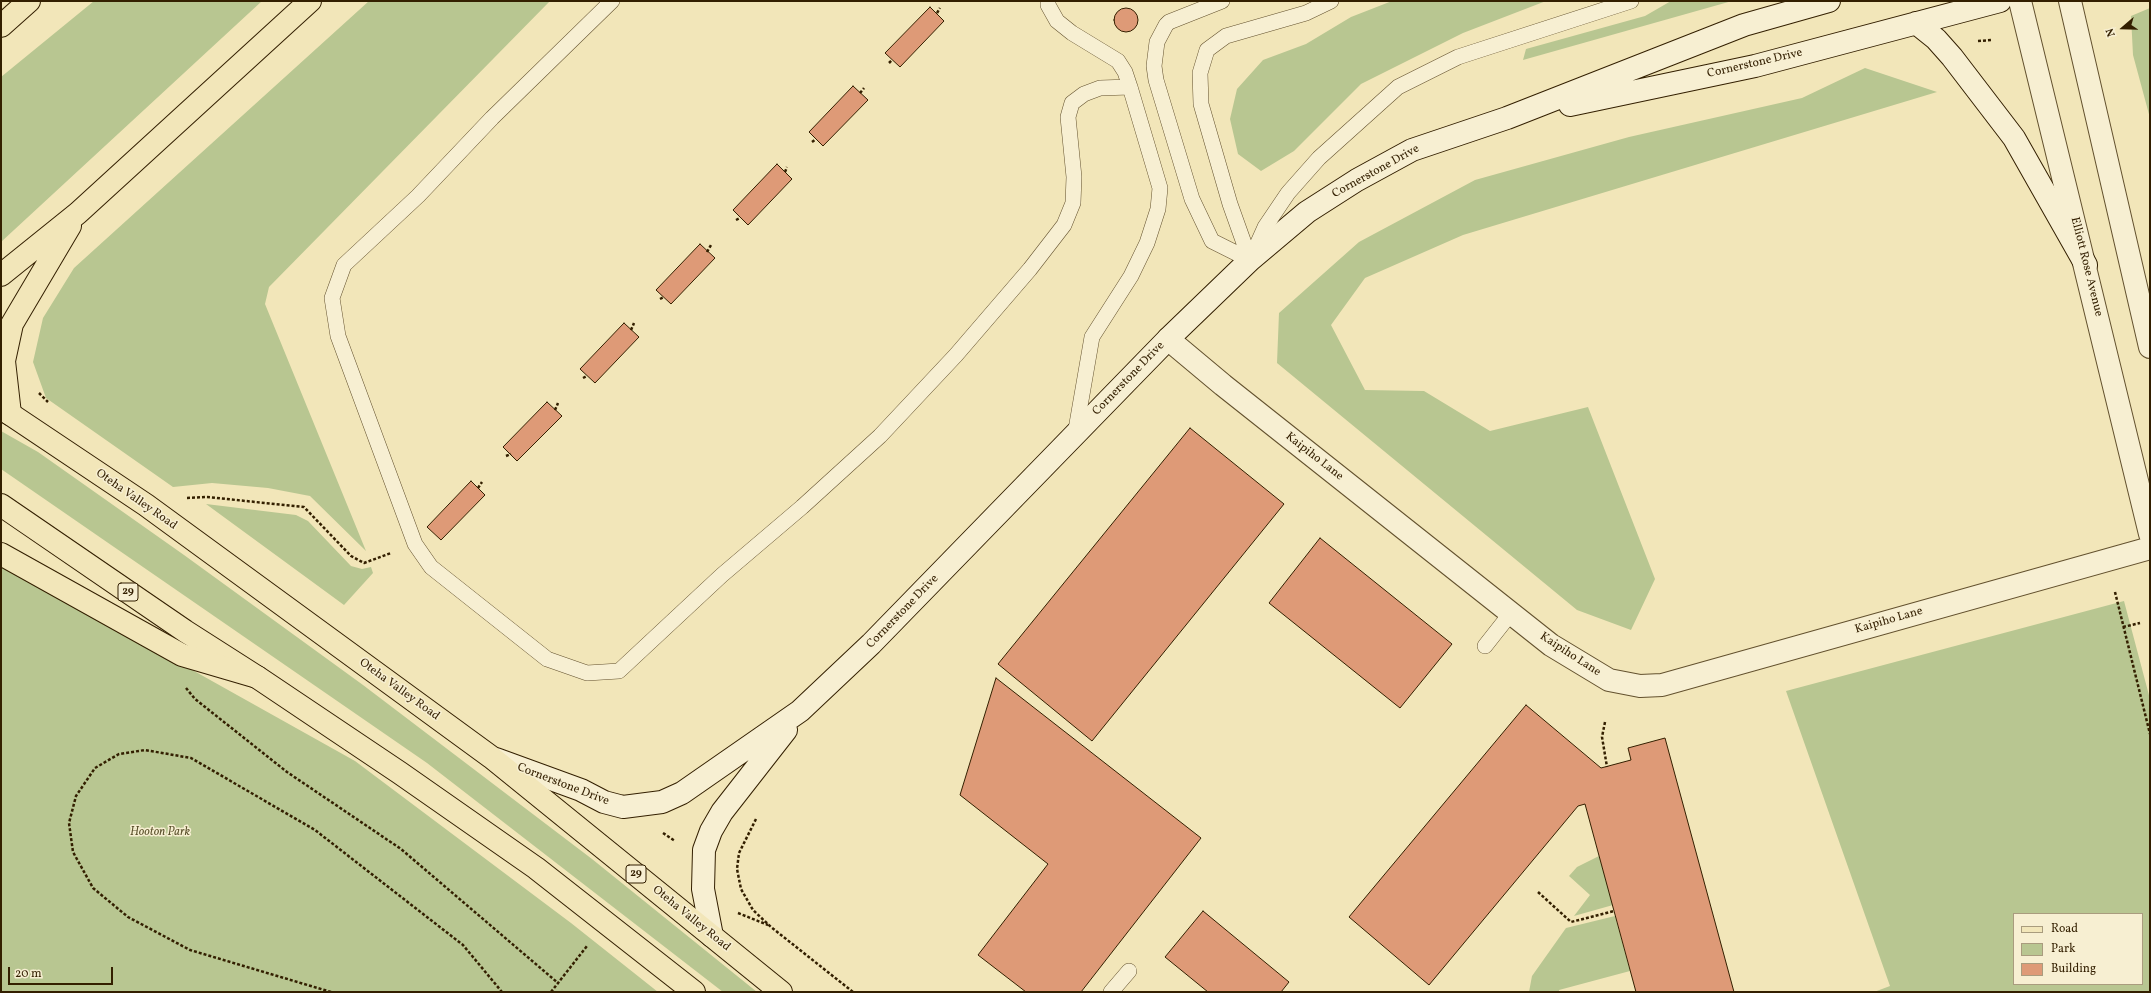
<!DOCTYPE html>
<style>
body{margin:0}
#map{position:relative;width:2151px;height:993px;overflow:hidden;background:#f2e6b9;font-family:Vollkorn,serif}
canvas{display:block}
.frame{position:absolute;inset:0;border:2px solid #331f00;pointer-events:none}
.legend{position:absolute;left:2013px;top:913px;width:130px;height:72px;box-sizing:border-box;background:#f7efd2;border:1px solid #a99c7e;margin:0;padding:5px 7px;list-style:none;font-size:12px;color:#331f00}
.legend li{display:flex;align-items:center;gap:8px;height:20px}
.legend b{width:20px;border:1px solid #a99c7e}
.north{position:absolute;left:2103px;top:8px;width:40px;height:40px;-webkit-text-stroke:3px #f7efd2;paint-order:stroke;rotate:250deg;font-size:11px;font-weight:700;line-height:16px;text-align:center;color:#331f00}
.north::after{content:'';display:block;margin:auto;width:14px;height:18px;background:#331f00;clip-path:polygon(50% 0,100% 100%,50% 72%,0 100%)}
.scale{position:absolute;left:8px;top:967px;width:105px;height:18px;box-sizing:border-box;border:2px solid #331f00;border-top:0;padding-left:5px;font-size:12px;line-height:14px;white-space:nowrap;color:#331f00;-webkit-text-stroke:3px #f7efd2;paint-order:stroke}
</style>
<div id="map">
<canvas width="2151" height="993"></canvas>
<div class="frame"></div>
<ul class="legend">
<li><b style="height:5px;background:#f2e6b9"></b>Road</li>
<li><b style="height:11px;background:#b8c691"></b>Park</li>
<li><b style="height:11px;background:#de9a77"></b>Building</li>
</ul>
<div class="north">N</div>
<div class="scale">20 m</div>
</div>
<script>
const ctx = document.querySelector('canvas').getContext('2d');
ctx.lineJoin = 'round';
function fillPath(path, color) { ctx.fillStyle = color; ctx.fill(path, 'evenodd'); }
const shape = rows => new Path2D(rows.map(r => 'M' + r).join(''));
function stroke(path, color, width, dash) { ctx.strokeStyle = color; ctx.lineWidth = width; ctx.lineCap = dash ? 'butt' : 'round'; ctx.setLineDash(dash || []); ctx.stroke(path); }
function drawText(font, color, halo, rows, align = 'center') {
  ctx.font = font + ' Vollkorn,serif'; ctx.lineWidth = 3; ctx.setLineDash([]); ctx.textBaseline = 'middle'; ctx.strokeStyle = halo; ctx.fillStyle = color; for (const [text, x, y, turn = 0] of rows) {
    ctx.save(); ctx.translate(x, y); ctx.rotate((+turn || 0) * Math.PI / 180); ctx.textAlign = isNaN(turn) ? turn : align; if (halo) ctx.strokeText(text, 0, 0); ctx.fillText(text, 0, 0); ctx.restore();
  }
}
fillPath(shape([
 [94,1,262,1,1,242,1,77],
 [369,1,550,1,269,287,265,304,366,551,310,496,268,488,212,483,173,487,46,398,33,362,43,318,74,268],
 [1392,1,1546,1,1463,33,1361,84,1294,151,1261,171,1238,154,1230,119,1237,89,1263,60,1306,44,1351,17],
 [1671,1,1732,1,1523,60,1526,49,1645,16],
 [2150,8,2150,118,2133,55,2131,16],
 [1865,68,1937,92,1463,235,1365,278,1331,325,1365,390,1424,391,1490,431,1588,407,1655,579,1631,630,1577,610,1277,363,1279,313,1359,242,1475,180,1629,137,1802,98],
 [1,431,38,452,184,555,363,685,592,859,757,992,723,992,427,763,1,469],
 [206,504,296,515,308,521,351,566,362,569,371,567,373,573,344,605],
 [1,563,355,761,571,923,658,992,1,992],
 [2124,601,2150,699,2150,992,1874,992,1890,986,1786,691],
 [2014,914,2142,914,2142,984,2014,984],
 [1599,856,1613,905,1574,916,1590,895,1569,876,1577,867],
 [1615,916,1630,971,1559,990,1559,992,1529,992,1532,976,1566,928]
]), '#b8c691');
const building = shape([
 [930,7,944,21,900,67,885,53,930,7],
 '1114 20a12 12 0 1 1 24 0a12 12 0 1 1-24 0Z',
 [853,86,868,100,823,146,809,132,853,86],
 [777,164,792,179,748,225,733,210,777,164],
 [700,244,715,258,671,304,656,290,700,244],
 [624,323,639,337,595,383,580,369,624,323],
 [547,402,562,416,517,461,503,447,547,402],
 [1190,428,1284,504,1092,741,998,664,1190,428],
 [471,481,485,495,441,540,427,527,471,481],
 [1320,538,1452,644,1400,708,1269,603,1320,538],
 [996,678,1201,838,1081,992,1026,992,978,955,1048,864,960,795,996,678],
 [1526,705,1601,768,1631,760,1628,748,1665,738,1734,992,1636,992,1585,804,1578,806,1429,985,1349,917,1526,705],
 [1203,911,1289,982,1281,992,1208,992,1165,957,1203,911]
]);
fillPath(building, '#de9a77');
stroke(building, '#331f00', 1);
const lane = shape([
 [612,1,492,118,418,196,344,265,332,298,338,336,415,544,431,567,547,659,587,673,619,671,722,575,802,507,880,436,956,355,1030,269,1064,225,1073,203,1074,177,1068,117,1072,103,1084,94,1100,88,1130,87,1160,188,1158,209,1147,243,1131,276,1092,337,1075,435],
 [1048,1,1048,5,1057,21,1072,33,1118,61,1125,72,1130,87],
 [1222,1,1169,22,1166,25,1157,42,1154,66,1156,80,1192,199,1212,241,1250,260],
 [1252,256,1265,227,1288,193,1319,158,1398,87,1458,57,1631,1],
 [1250,260,1230,204,1201,104,1200,73,1207,50,1226,36,1306,13,1331,1],
 [1485,646,1511,613],
 [1111,992,1129,971]
]);
const street = shape([
 [2020,1,2150,534],
 [2070,1,2150,347],
 [1168,339,1223,385,1551,645,1609,680,1640,686,1662,685,2150,548]
]);
const secondary = shape([
 [1916,23,1936,39,1952,57,2014,138,2086,265],
 [1570,105,1755,66,2000,1],
 [496,759,581,790,604,802,623,807,662,802,682,793,800,711,871,644,1168,339,1250,260,1307,212,1357,180,1412,150,1507,118,1744,25,1829,1],
 [712,936,703,889,704,850,711,831,722,812,786,730]
]);
const primary = shape([
 [1,408,146,505,491,757,781,992],
 [1,505,185,631,257,677,400,773,536,868,694,992]
]);
const highway = shape([
 [1,26,29,1],
 [1,275,78,213,310,1],
 [10,414,4,361,12,324,70,226],
 [1,554,182,655,257,677]
]);
stroke(lane, '#63512e', 16);
stroke(street, '#63512e', 24);
stroke(secondary, '#331f00', 24);
stroke(primary, '#331f00', 24);
stroke(highway, '#331f00', 24);
stroke(shape([
 [937,13,940,8],
 [1978,41,1992,40],
 [889,63,892,60],
 [860,93,864,88],
 [812,142,816,139],
 [785,172,787,167],
 [736,220,740,218],
 [707,252,711,245],
 [660,299,664,297],
 [631,330,634,323],
 [583,378,587,376],
 [39,393,48,402],
 [555,410,558,403],
 [506,456,511,454],
 [478,488,482,482],
 [187,498,207,497,304,507,351,556,364,563,391,553],
 [2115,592,2150,734],
 [2123,627,2140,623],
 [186,688,195,699,287,772,401,849,558,983],
 [1605,722,1602,737,1607,767],
 [756,819,739,853,737,869,741,889,753,910,771,927,853,992],
 [663,833,675,841],
 [1538,892,1571,922,1614,911],
 [738,913,768,925],
 [331,992,190,950,128,917,93,888,73,852,69,823,76,796,95,768,119,754,145,750,191,758,315,830,463,945,502,992],
 [551,992,587,946]
]), '#331f00', 2.5, [3, 2]);
stroke(lane, '#f7efd2', 15);
stroke(street, '#f7efd2', 22);
stroke(secondary, '#f7efd2', 22);
stroke(primary, '#f2e6b9', 22);
stroke(highway, '#f2e6b9', 22);
for (const [x, y, w] of [
 [128,592,20],
 [636,874,20]
]) { const box = new Path2D(); box.roundRect(x - w / 2, y - 9, w, 18, 3); ctx.fillStyle = '#f7efd2'; ctx.fill(box); stroke(box, '#331f00', 1); }
drawText('bold 11px', '#331f00', null, [
 ["29",128,592],
 ["29",636,874]
]);
drawText('12px', '#331f00', '#f7efd2', [
 ["Cornerstone Drive",1755,64,-13],
 ["Cornerstone Drive",1376,172,-29],
 ["Elliott Rose Avenue",2086,267,76],
 ["Cornerstone Drive",1129,379,-46],
 ["Kaipiho Lane",1314,457,38],
 ["Oteha Valley Road",136,500,35],
 ["Cornerstone Drive",903,612,-46],
 ["Kaipiho Lane",1889,621,-16],
 ["Kaipiho Lane",1570,655,33],
 ["Oteha Valley Road",399,690,36],
 ["Cornerstone Drive",563,785,21],
 ["Oteha Valley Road",691,919,39]
]);
drawText('italic 12px', '#5b512c', '#f7efd2', [
 ["Hooton Park",160,833]
]);
</script>
